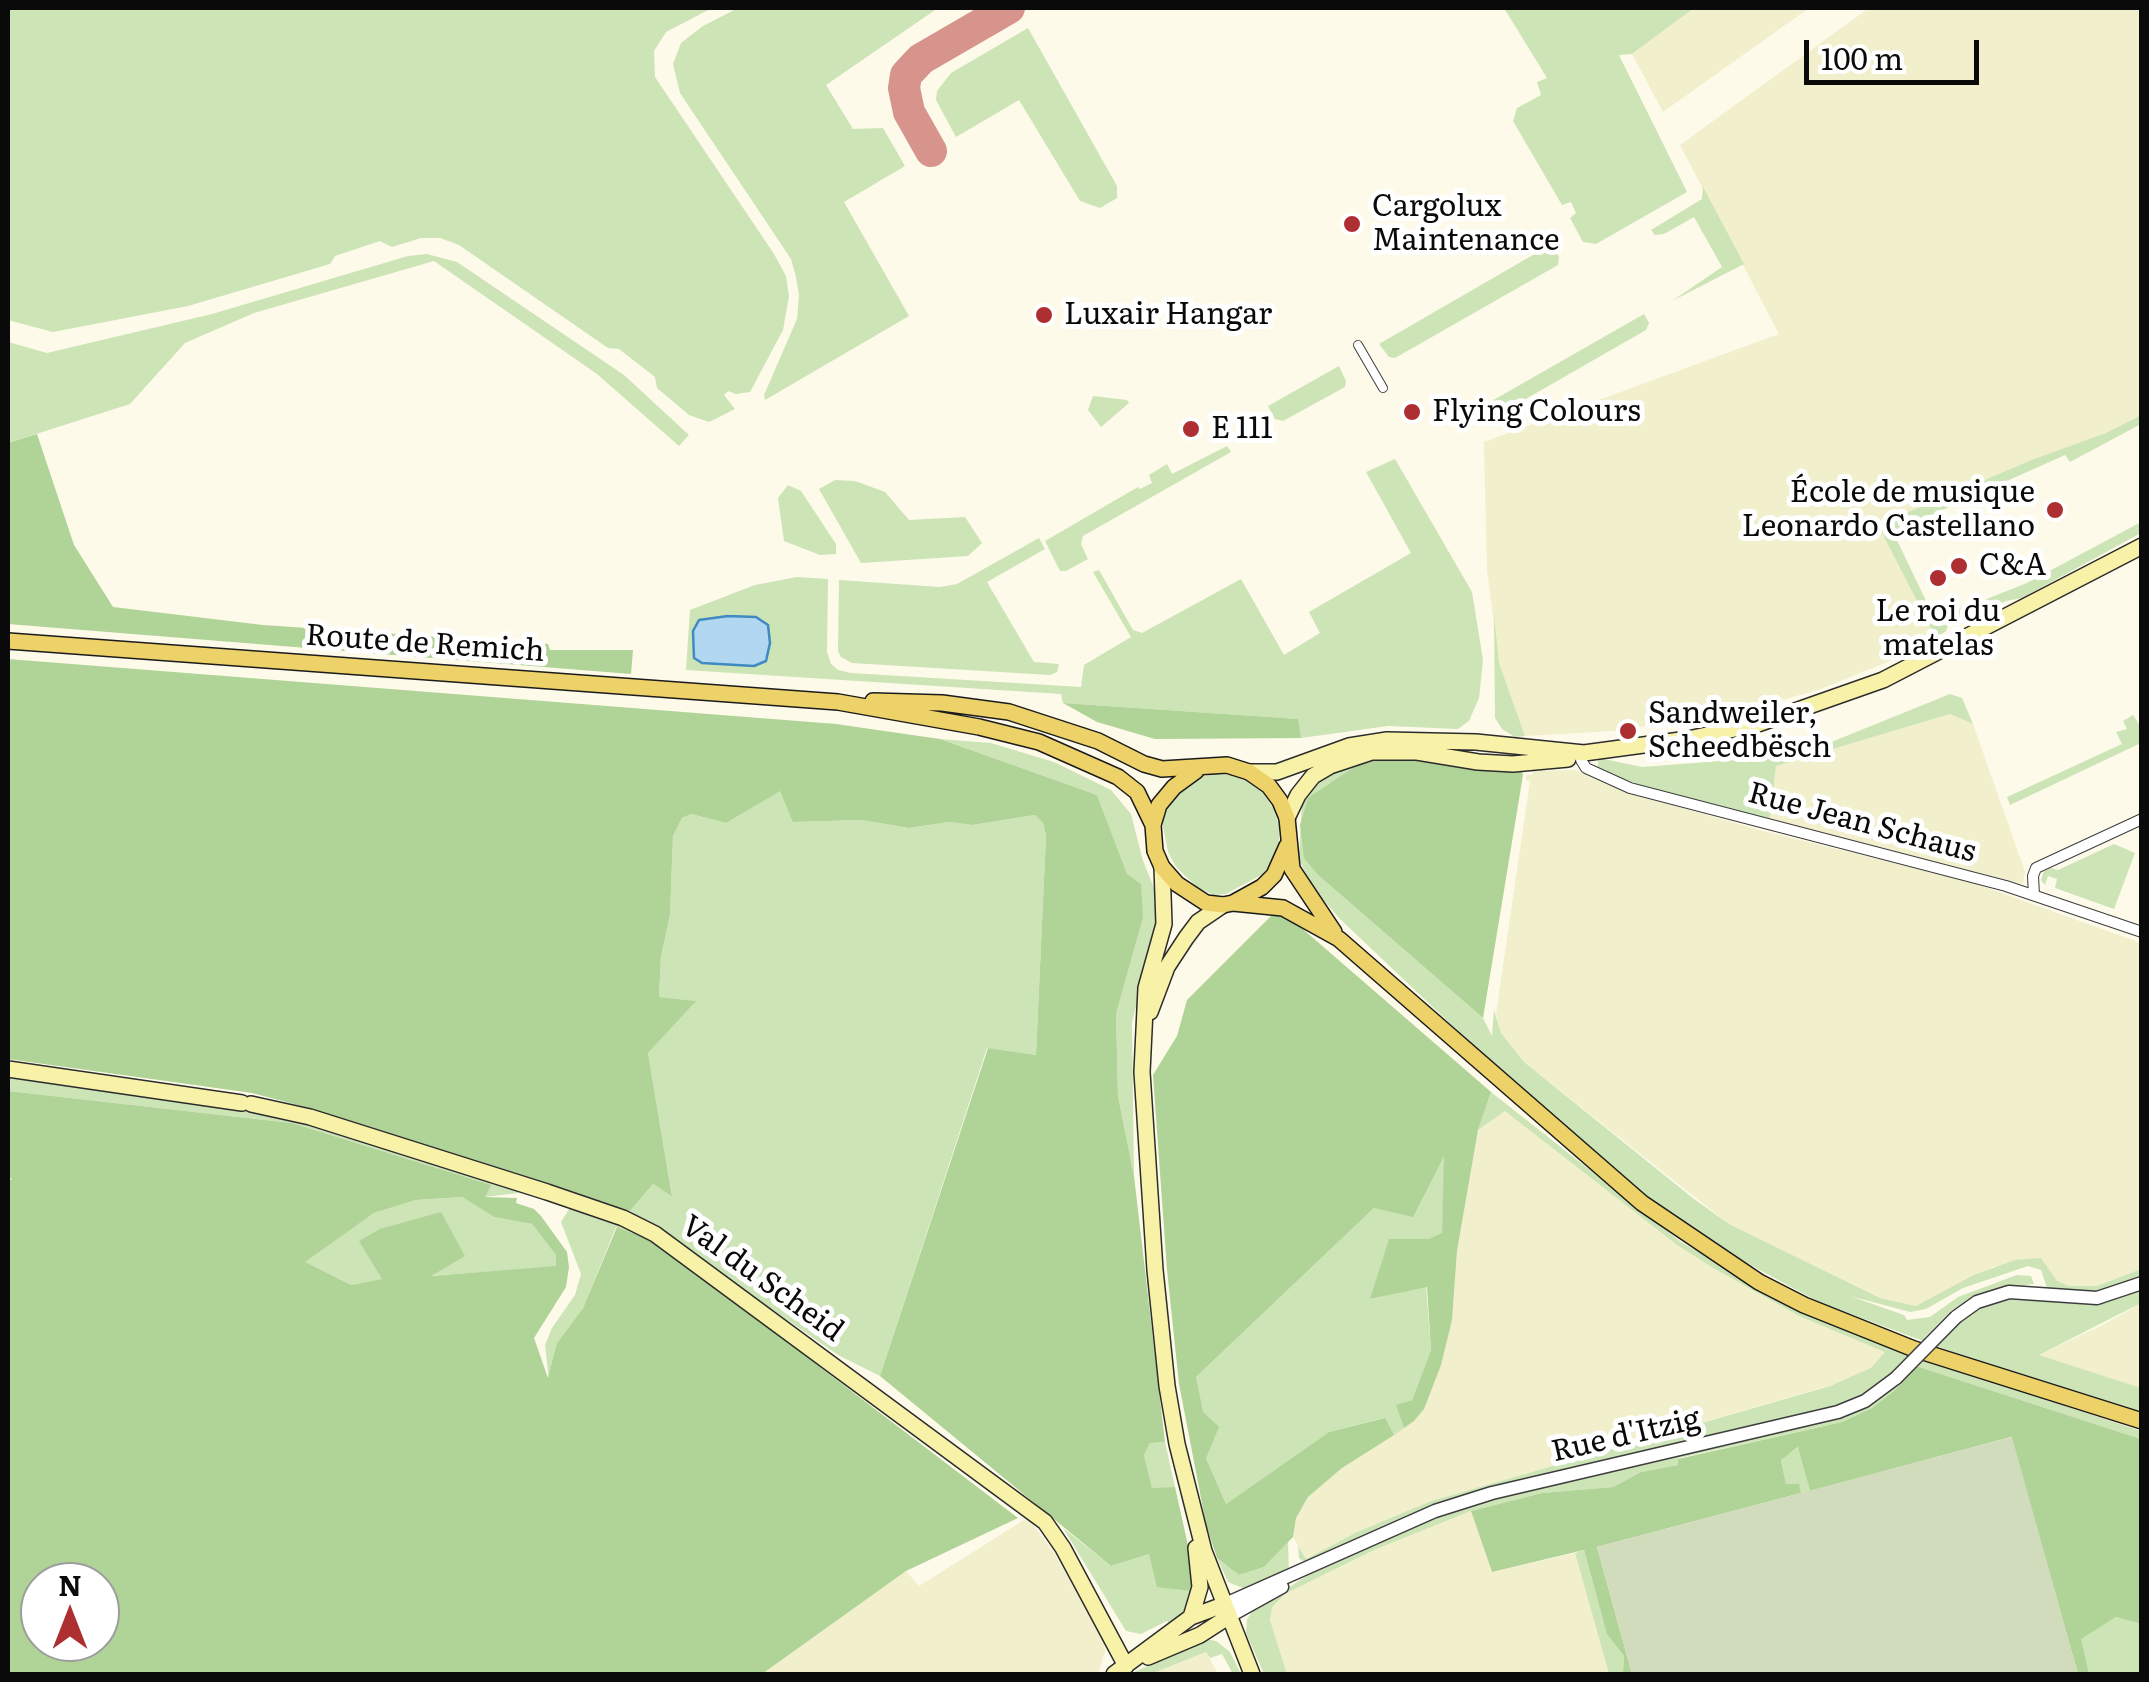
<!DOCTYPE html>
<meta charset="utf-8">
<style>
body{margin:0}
#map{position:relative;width:2149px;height:1682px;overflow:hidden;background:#fdfae9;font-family:Literata,serif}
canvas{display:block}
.frame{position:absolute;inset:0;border:10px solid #0a0a0a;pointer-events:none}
.north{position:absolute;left:20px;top:1562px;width:100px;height:100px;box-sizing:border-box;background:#fff;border:2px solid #9d9d9d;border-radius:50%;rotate:0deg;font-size:28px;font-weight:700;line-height:40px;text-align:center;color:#0a0a0a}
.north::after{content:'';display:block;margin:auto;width:35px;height:45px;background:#ae2f31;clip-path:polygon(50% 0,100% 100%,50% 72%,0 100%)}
.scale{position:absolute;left:1804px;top:40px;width:175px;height:45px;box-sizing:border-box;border:5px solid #0a0a0a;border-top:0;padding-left:12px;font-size:30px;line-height:35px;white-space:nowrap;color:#0a0a0a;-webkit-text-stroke:8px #fff;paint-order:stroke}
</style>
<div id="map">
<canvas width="2149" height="1682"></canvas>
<div class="frame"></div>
<div class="north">N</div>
<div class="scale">100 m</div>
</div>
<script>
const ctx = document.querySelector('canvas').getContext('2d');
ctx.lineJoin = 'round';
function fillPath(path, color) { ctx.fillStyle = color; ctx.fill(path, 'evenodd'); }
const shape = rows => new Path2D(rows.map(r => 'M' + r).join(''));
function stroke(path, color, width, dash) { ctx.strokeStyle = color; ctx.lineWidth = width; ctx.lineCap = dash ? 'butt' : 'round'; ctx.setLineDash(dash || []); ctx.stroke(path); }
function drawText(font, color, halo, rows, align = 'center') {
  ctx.font = font + ' Literata,serif'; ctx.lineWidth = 10; ctx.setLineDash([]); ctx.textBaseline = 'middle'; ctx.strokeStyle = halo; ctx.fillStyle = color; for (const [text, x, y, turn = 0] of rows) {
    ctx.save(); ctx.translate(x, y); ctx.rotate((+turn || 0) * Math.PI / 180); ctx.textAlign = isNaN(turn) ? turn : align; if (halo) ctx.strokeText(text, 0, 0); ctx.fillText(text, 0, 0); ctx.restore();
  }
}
fillPath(shape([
 [1694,8,1809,8,1663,112,1632,54],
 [1869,8,2141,8,2141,415,2106,433,2034,459,1879,525,1936,638,1934,643,1821,689,1736,713,1613,731,1525,736,1499,663,1487,569,1484,442,1779,334,1680,145],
 [1950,714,1973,724,2025,872,2023,884,1770,819,1776,766],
 [1575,770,1630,793,1763,831,1968,881,2141,943,2141,1269,2097,1286,2069,1286,2057,1282,2041,1258,1993,1267,1916,1306,1880,1298,1729,1224,1524,1062,1501,1033,1496,1014,1530,781,1526,780,1526,775,1532,775,1533,771],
 [1505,1110,1677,1245,1713,1268,1799,1316,1886,1351,1871,1368,1852,1379,1431,1501,1357,1532,1306,1559,1293,1537,1296,1518,1308,1497,1342,1468,1414,1421,1452,1320,1457,1251,1478,1130],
 [2141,1303,2141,1388,2038,1355,2101,1326],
 [1471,1511,1492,1572,1575,1553,1609,1674,1287,1674,1270,1620,1271,1607,1285,1594,1374,1550],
 [1024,1520,1030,1521,1054,1552,1104,1643,1105,1652,1098,1674,762,1674,906,1571,919,1586],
 [1206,1652,1218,1674,1151,1674]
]), '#f1efcc');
fillPath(shape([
 [8,8,712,8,666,32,654,51,655,77,774,254,786,276,789,296,783,330,750,392,736,394,728,391,724,395,735,409,709,422,689,415,657,388,655,377,619,349,608,348,459,245,440,238,421,238,392,247,380,241,335,256,330,264,188,306,53,332,8,320],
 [738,8,938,8,826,85,853,129,883,128,905,166,844,202,909,316,765,400,764,395,797,319,799,295,796,277,791,259,680,93,673,64,681,43,703,26],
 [1504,8,1694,8,1632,54,1619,55,1687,192,1596,244,1583,242,1570,218,1576,213,1571,202,1562,205,1513,121,1517,108,1541,95,1537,82,1547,78],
 [1028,28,1117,186,1117,198,1100,208,1080,201,1019,100,956,137,936,100,937,91,951,73],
 [1703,187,1744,264,1672,301,1722,267,1694,217,1664,234,1655,235,1651,230,1702,199],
 [1552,244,1559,257,1558,265,1395,358,1389,357,1379,344],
 [427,254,457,262,624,375,689,435,679,446,597,374,434,261,254,313,185,343,130,404,8,443,8,342,47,353,212,314,408,256],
 [1644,314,1649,323,1646,330,1503,412,1494,409,1490,402],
 [1339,366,1346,381,1345,387,1283,421,1275,419,1268,406],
 [1093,396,1127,400,1129,403,1101,427,1088,410],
 [2141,415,2141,424,2070,462,2065,455,1893,532,1930,609,1937,606,1948,626,1946,631,1936,638,1878,525,2034,459,2106,433],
 [1227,446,1231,452,1083,536,1081,544,1088,559,1066,571,1060,571,1045,541,1138,487,1140,489,1152,483,1149,475,1167,464,1172,474],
 [1395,459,1472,592,1483,660,1479,698,1469,721,1458,729,1388,726,1301,738,1297,719,1063,703,1061,694,686,670,690,610,755,585,797,577,828,579,827,652,831,664,838,670,851,673,1081,687,1084,665,1131,637,1093,572,1099,570,1133,630,1142,633,1241,579,1284,655,1320,633,1309,612,1411,553,1366,472],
 [835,480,855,481,885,492,909,520,965,517,982,543,968,556,861,563,819,489],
 [788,485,801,491,836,544,836,554,820,555,784,541,778,498],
 [2141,522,2141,533,2022,598,2006,601,1969,620,1958,621,1957,612,1962,605,1984,600,2027,583],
 [1039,538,1045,549,987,582,1034,662,1059,664,1057,672,1050,675,852,663,841,657,838,651,839,580,940,587,957,584],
 [1494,615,1499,663,1525,736,1515,737,1502,729,1495,718],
 [1950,694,1962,698,1973,724,1950,714,1776,766,1770,819,1659,792,1597,769,1599,758,1642,767,1773,757,1829,743],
 [2133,715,2141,727,2141,743,2010,805,2007,797,2122,744,2116,732,2127,729,2123,721],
 [940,739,991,743,1054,762,1111,790,1131,814,1143,861,1157,895,1159,910,1132,1023,1134,1176,1118,1096,1116,1014,1143,918,1097,795],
 [1386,758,1304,857,1318,875,1483,1018,1492,1036,1494,1010,1501,1033,1524,1062,1694,1199,1729,1224,1880,1298,1916,1306,1974,1275,2015,1260,2041,1258,2057,1281,2069,1286,2097,1286,2141,1269,2141,1276,2105,1291,2070,1293,2047,1288,2041,1270,2028,1266,1963,1288,1926,1309,1910,1312,1850,1296,1904,1315,1907,1320,1930,1317,1958,1297,2017,1275,2031,1276,2034,1284,2000,1288,1975,1297,1951,1311,1924,1338,1936,1343,1966,1316,1988,1303,2030,1297,2075,1304,2105,1303,2141,1291,2141,1303,2039,1355,2141,1388,2141,1414,1971,1359,1819,1302,1706,1241,1651,1201,1535,1104,1340,919,1312,887,1299,859,1302,800,1317,780,1353,762],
 [1214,774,1232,775,1249,782,1263,793,1273,808,1279,825,1279,843,1273,861,1263,874,1226,894,1214,895,1198,888,1176,867,1168,852,1161,816,1168,799,1197,778],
 [780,790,794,822,862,820,909,828,949,822,972,825,1035,815,1043,823,1046,836,1036,1055,987,1048,880,1376,838,1355,630,1211,653,1184,672,1195,648,1053,695,1001,659,997,661,957,670,915,673,836,682,818,691,814,726,823],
 [2114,844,2135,853,2114,909,2055,888,2057,879,2048,876,2045,885,2041,880,2044,871,2051,868,2058,870],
 [8,1076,263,1112,516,1189,519,1193,484,1197,490,1185,292,1123,8,1091],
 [1491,1092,1681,1242,1801,1310,1896,1350,2141,1431,2141,1439,1916,1366,1895,1390,1872,1408,1842,1422,1679,1458,1678,1465,1641,1472,1613,1487,1542,1493,1471,1511,1374,1550,1285,1594,1272,1607,1270,1620,1287,1674,1264,1674,1246,1633,1247,1619,1254,1609,1353,1547,1309,1566,1299,1558,1298,1546,1306,1559,1357,1532,1431,1501,1830,1386,1871,1368,1885,1352,1799,1316,1713,1268,1677,1245,1505,1111,1478,1130],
 [1445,1153,1442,1234,1430,1239,1389,1240,1371,1299,1426,1286,1431,1350,1412,1400,1397,1405,1404,1428,1394,1435,1384,1418,1329,1432,1226,1504,1206,1458,1196,1377,1374,1208],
 [462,1197,494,1217,532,1224,557,1256,556,1267,427,1276,360,1242,383,1279,351,1285,304,1262,374,1213,416,1200],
 [571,1206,622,1223,657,1243,616,1227,583,1308,557,1343,549,1380,545,1345,552,1328,575,1295,581,1274,561,1222],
 [1165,1442,1175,1487,1152,1489,1144,1455,1150,1443],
 [1799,1447,1810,1491,1801,1493,1798,1484,1786,1485,1781,1459],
 [1063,1528,1111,1566,1149,1554,1195,1577,1191,1606,1182,1618,1171,1625,1167,1621,1141,1634,1126,1631],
 [1288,1542,1289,1575,1245,1589,1228,1582,1217,1558,1239,1575,1264,1567],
 [1584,1550,1607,1633,1624,1656,1623,1674,1609,1674,1575,1553],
 [2116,1617,2141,1624,2141,1674,2089,1674,2080,1639],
 [1206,1639,1216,1641,1230,1652,1241,1674,1233,1674,1222,1654,1210,1658,1206,1652,1151,1674,1130,1674]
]), '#cde4b7');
fillPath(shape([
 [37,434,74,545,113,607,263,625,548,644,550,650,633,650,631,674,8,624,8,443],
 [8,659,836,724,940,739,1097,795,1127,874,1141,884,1143,918,1116,1014,1118,1096,1134,1176,1165,1442,1150,1443,1144,1455,1152,1488,1175,1487,1195,1577,1191,1591,1157,1587,1149,1554,1111,1566,880,1376,988,1048,1036,1055,1046,836,1043,823,1035,815,972,825,949,822,909,828,862,820,793,822,780,791,726,823,691,814,682,818,673,836,670,915,661,957,659,997,696,1001,648,1053,672,1196,653,1184,630,1211,313,1109,252,1093,8,1059],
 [1063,703,1298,719,1301,738,1155,739,1097,722],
 [1386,758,1521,768,1523,775,1483,1018,1318,875,1304,858,1300,825,1308,798,1356,766],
 [1275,912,1290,918,1491,1092,1478,1130,1457,1251,1452,1320,1441,1365,1424,1409,1414,1421,1404,1428,1396,1405,1412,1400,1431,1350,1427,1287,1370,1299,1389,1239,1429,1239,1442,1233,1444,1156,1413,1217,1374,1208,1196,1377,1203,1412,1219,1427,1206,1458,1226,1504,1329,1432,1385,1418,1394,1435,1342,1468,1308,1497,1296,1518,1293,1537,1264,1567,1239,1575,1217,1558,1206,1524,1179,1384,1167,1270,1153,1075,1177,1036,1187,1000],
 [8,1091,292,1123,491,1185,485,1197,517,1198,516,1203,534,1209,541,1216,567,1252,569,1267,566,1287,534,1338,548,1378,557,1343,583,1308,617,1227,657,1243,1018,1518,906,1571,762,1674,8,1674,8,1181,12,1179,8,1177],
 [462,1197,494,1217,532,1224,556,1255,556,1266,431,1276,465,1256,441,1212,380,1229,359,1241,382,1279,351,1285,305,1262,374,1213,416,1200],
 [40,1582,100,1582,100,1642,40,1642],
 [1916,1366,2141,1439,2141,1624,2116,1617,2081,1639,2089,1674,2078,1674,2011,1437,1810,1491,1798,1447,1781,1460,1786,1484,1799,1484,1801,1493,1597,1547,1632,1674,1623,1674,1624,1656,1607,1634,1584,1550,1492,1572,1471,1511,1542,1493,1613,1487,1641,1472,1678,1465,1678,1459,1842,1422,1872,1408,1895,1390]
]), '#b0d397');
fillPath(shape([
 [2012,1437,2078,1674,1632,1674,1597,1547]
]), '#d1dcbd');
const water = shape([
 [728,616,756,617,768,625,770,643,766,661,754,666,702,663,694,658,693,631,699,620,728,616]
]);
fillPath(water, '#b2d7f0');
stroke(water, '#3f8ac1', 2.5);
stroke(shape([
 [931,151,909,112,904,88,906,75,921,59,1009,8]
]), '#d6948d', 32);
const pedestrian = shape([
 [1358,345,1383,388]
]);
const minor = shape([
 [1584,753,1581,760,1586,768,1630,788,2006,886,2142,932],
 [2034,895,2033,876,2036,868,2142,819]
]);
const tertiary = shape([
 [1956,1317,1977,1302,2009,1292,2097,1298,2142,1283],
 [1223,1605,1435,1511,1492,1493,1838,1412,1865,1401,1896,1378],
 [1228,1617,1282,1587]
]);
const secondary = shape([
 [1249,772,1277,772,1349,746,1387,740,1476,742,1584,753,1688,739,1758,724,1883,680,2142,546],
 [1287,818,1298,795,1313,776,1330,766,1372,752,1417,752,1478,762,1513,764,1568,759],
 [1162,867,1164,924,1146,988,1142,1072,1155,1270,1167,1386,1177,1444,1204,1551,1252,1674],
 [1150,1012,1167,967,1186,938,1198,922,1223,905],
 [8,1069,242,1103],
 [251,1104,310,1117,547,1192,623,1218,655,1234,1045,1522,1063,1548,1126,1666],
 [1191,1617,1200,1587,1196,1548],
 [1148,1657,1200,1635,1228,1617],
 [1114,1674,1191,1617,1223,1605]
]);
const primary = shape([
 [8,641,838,702,979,727,1039,742,1118,777,1137,792,1153,825],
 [873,701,942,703,1009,712,1098,741,1144,764,1162,769,1227,765,1249,772,1269,786,1280,801,1287,818,1292,869,1334,932],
 [1196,771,1174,787,1159,805,1153,825,1155,851,1162,867,1177,884,1206,903,1223,905,1233,903,1262,887,1274,875,1287,846],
 [1233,903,1283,908,1339,939,1642,1203,1759,1282,1804,1305,1914,1349,2142,1421]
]);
stroke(pedestrian, '#3d3d3d', 10);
stroke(minor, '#3d3d3d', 12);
stroke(tertiary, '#3d3d3d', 15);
stroke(secondary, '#2c2c2c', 18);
stroke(primary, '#1b1b1b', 18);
stroke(pedestrian, '#fff', 8);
stroke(minor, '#fff', 10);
stroke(tertiary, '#fff', 12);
stroke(secondary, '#f8f2a9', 15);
stroke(primary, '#edd169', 15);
const tertiaryBridge = shape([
 [1896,1378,1956,1317]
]);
stroke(tertiaryBridge, '#3d3d3d', 15, []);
stroke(tertiaryBridge, '#fff', 12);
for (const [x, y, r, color] of [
 [1352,224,10,"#ae2f31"],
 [1044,315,10,"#ae2f31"],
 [1412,412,10,"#ae2f31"],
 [1191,429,10,"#ae2f31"],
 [2055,510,10,"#ae2f31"],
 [1959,566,10,"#ae2f31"],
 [1938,578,10,"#ae2f31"],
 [1628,731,10,"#ae2f31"]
]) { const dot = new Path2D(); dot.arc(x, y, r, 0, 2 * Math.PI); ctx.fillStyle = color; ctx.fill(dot); stroke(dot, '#fff', 4); }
drawText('30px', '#0a0a0a', '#fff', [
 ["Cargolux",1372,207],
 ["Maintenance",1372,241],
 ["Luxair Hangar",1064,315],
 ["Flying Colours",1432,412],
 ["E 111",1211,429],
 ["École de musique",2035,493,"right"],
 ["Leonardo Castellano",2035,527,"right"],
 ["C&A",1979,566],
 ["Le roi du",1938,612,"center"],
 ["matelas",1938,646,"center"],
 ["Sandweiler,",1648,714],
 ["Scheedbësch",1648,748]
], 'left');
drawText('30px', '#0a0a0a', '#fff', [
 ["Route de Remich",425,644,4],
 ["Rue Jean Schaus",1862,823,15],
 ["Val du Scheid",762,1279,36],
 ["Rue d'Itzig",1626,1436,-13]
]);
</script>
